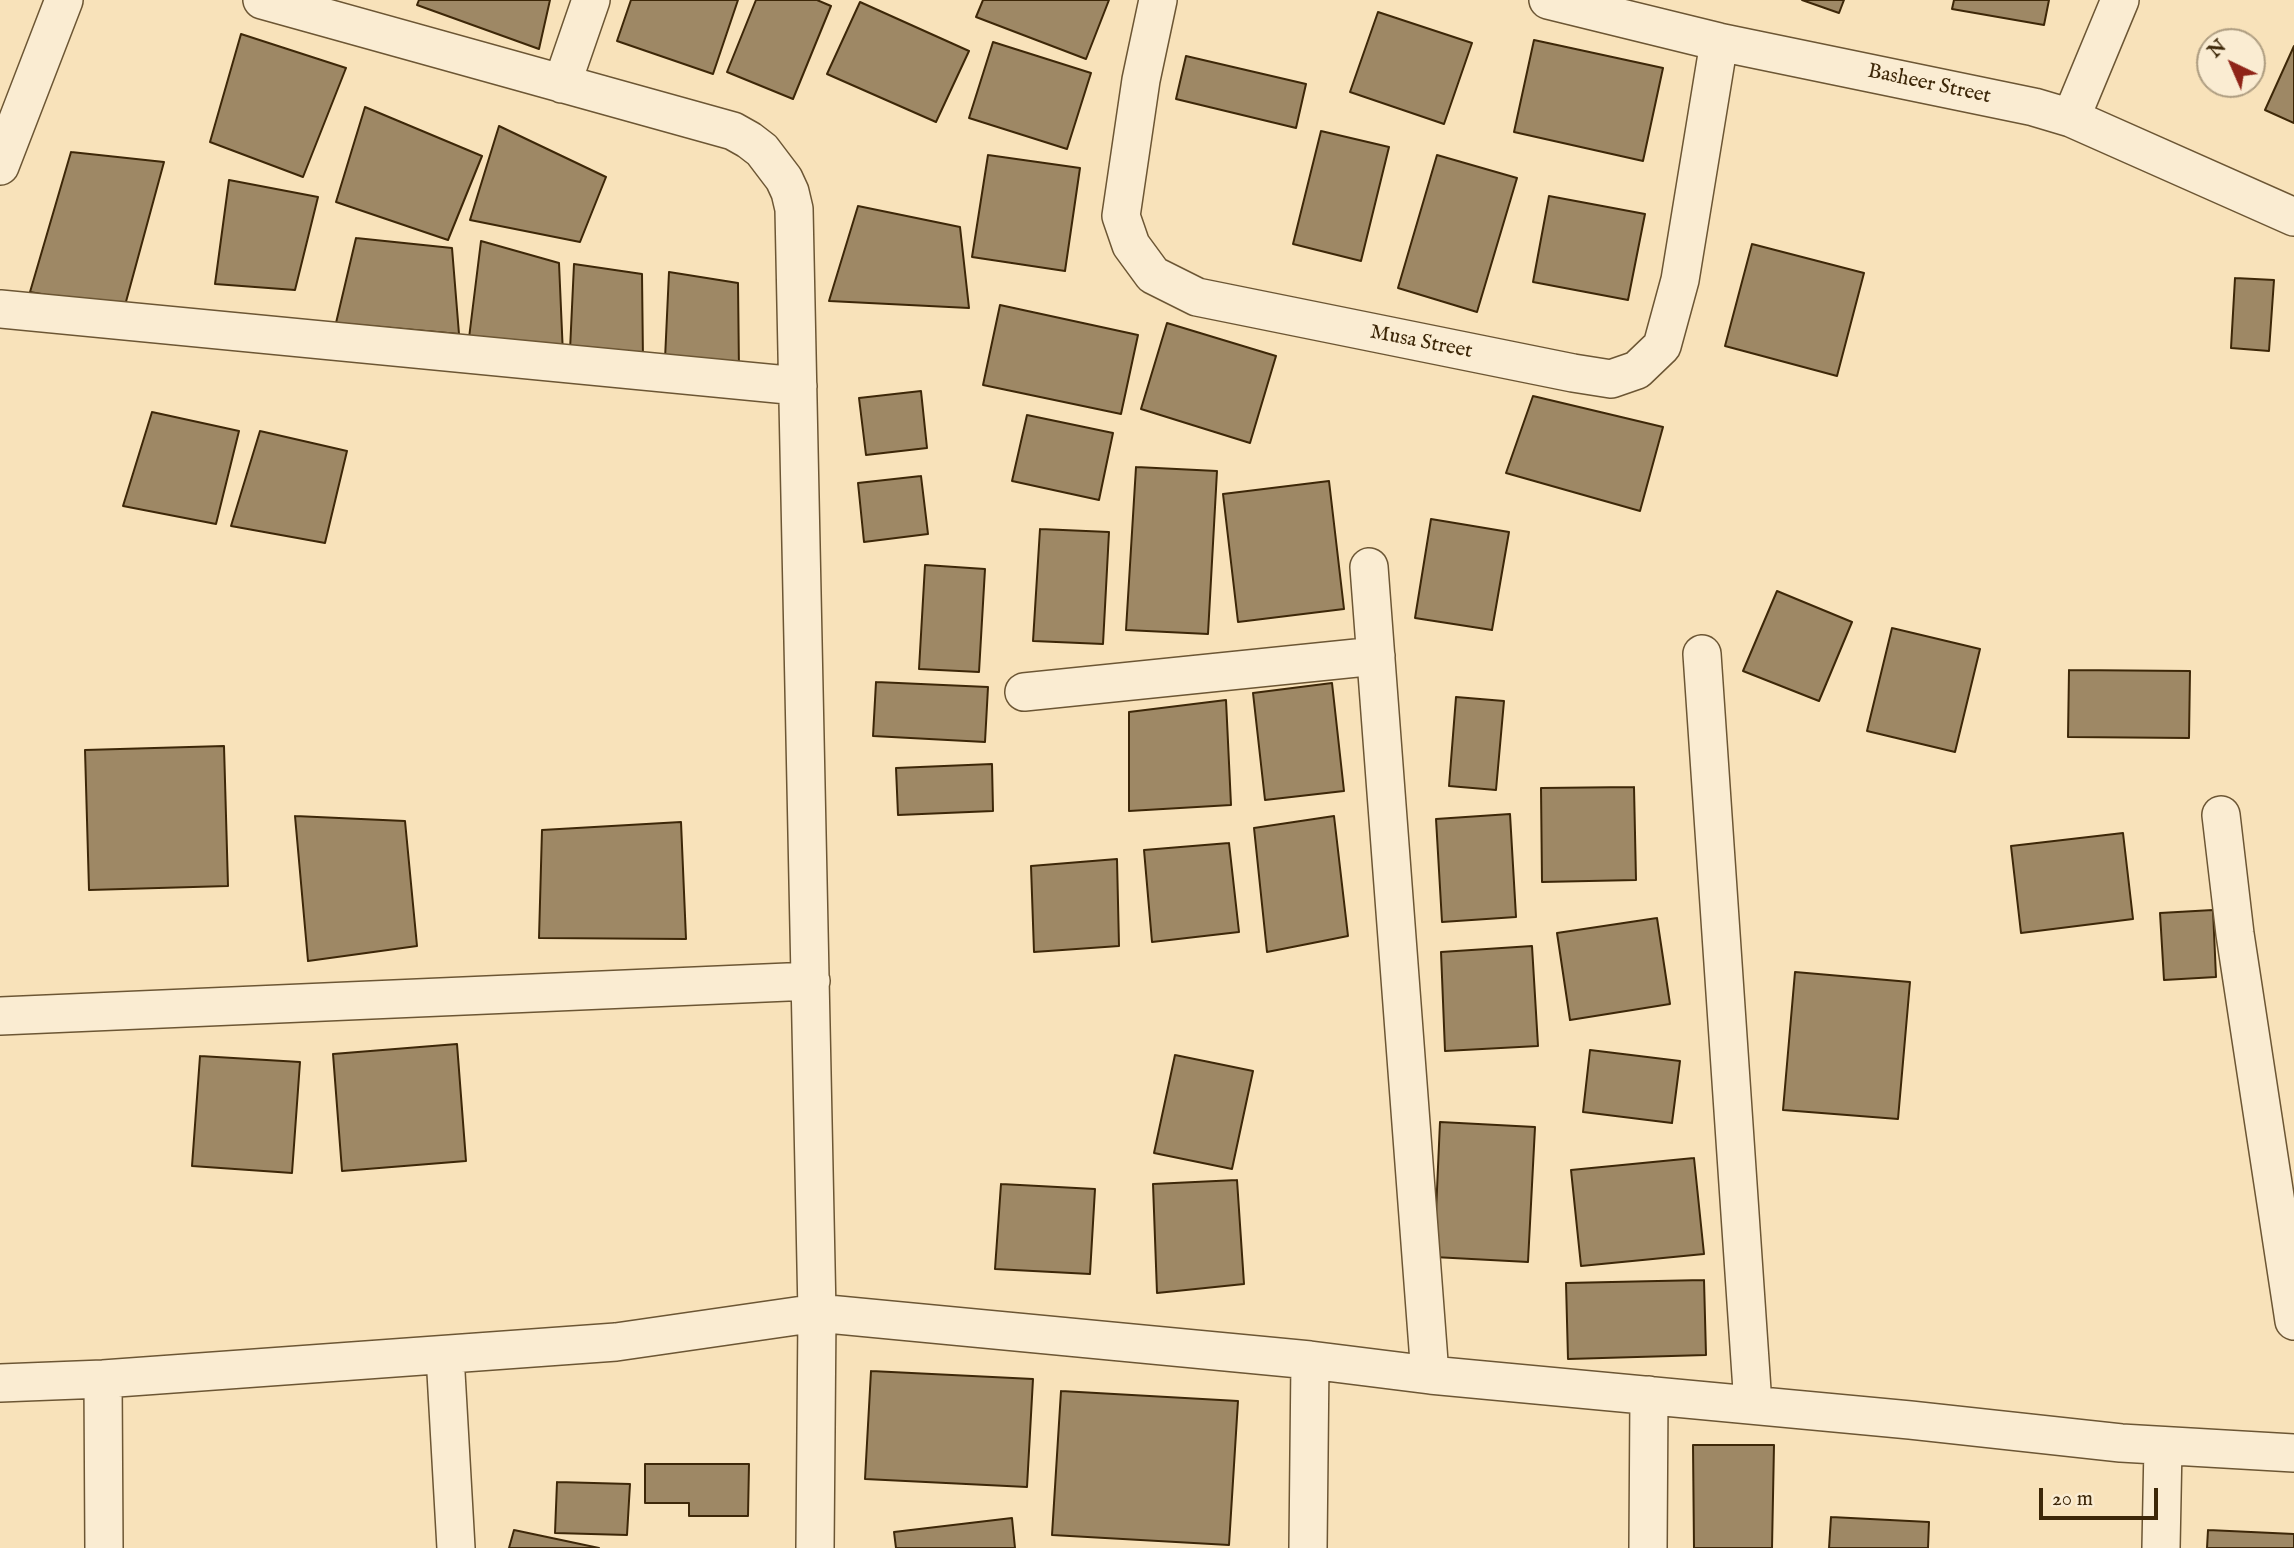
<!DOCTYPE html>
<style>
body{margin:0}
#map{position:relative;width:2294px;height:1548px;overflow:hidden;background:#f8e2ba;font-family:"IM FELL English",serif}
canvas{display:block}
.north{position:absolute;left:2196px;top:28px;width:70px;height:70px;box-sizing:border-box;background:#faecd2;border:2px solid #ae9d81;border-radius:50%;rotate:316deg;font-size:19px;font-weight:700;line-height:28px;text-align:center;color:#3d2708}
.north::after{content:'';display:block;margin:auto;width:24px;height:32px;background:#8f2418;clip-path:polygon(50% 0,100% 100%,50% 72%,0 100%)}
.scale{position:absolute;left:2039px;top:1488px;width:119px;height:32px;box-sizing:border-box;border:4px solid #3d2708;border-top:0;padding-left:9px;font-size:21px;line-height:24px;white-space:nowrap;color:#3d2708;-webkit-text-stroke:5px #faecd2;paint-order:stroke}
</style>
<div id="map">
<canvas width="2294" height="1548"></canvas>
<div class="north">N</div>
<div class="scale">20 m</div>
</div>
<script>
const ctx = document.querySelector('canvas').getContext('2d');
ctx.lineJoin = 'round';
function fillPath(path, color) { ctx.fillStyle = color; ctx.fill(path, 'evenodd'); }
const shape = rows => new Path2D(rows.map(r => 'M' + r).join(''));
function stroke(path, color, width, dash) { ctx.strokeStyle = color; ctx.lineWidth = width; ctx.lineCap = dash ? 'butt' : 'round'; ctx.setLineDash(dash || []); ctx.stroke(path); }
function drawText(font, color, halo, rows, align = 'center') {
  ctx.font = font + ' "IM FELL English",serif'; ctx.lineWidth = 7; ctx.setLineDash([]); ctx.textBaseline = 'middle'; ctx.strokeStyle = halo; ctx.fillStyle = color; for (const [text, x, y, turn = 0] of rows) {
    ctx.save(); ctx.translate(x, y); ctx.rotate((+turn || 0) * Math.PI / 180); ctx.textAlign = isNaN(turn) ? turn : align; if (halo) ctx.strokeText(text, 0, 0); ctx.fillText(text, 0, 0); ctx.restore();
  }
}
const building = shape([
 [419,0,550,0,539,49,417,5,419,0],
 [631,0,738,0,713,74,617,41,631,0],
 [756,0,817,0,831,6,793,99,727,72,756,0],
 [983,0,1109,0,1086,59,976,17,983,0],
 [1802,0,1844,0,1839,13,1802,0],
 [1954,0,2049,0,2044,25,1952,9,1954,0],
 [860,2,969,51,936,122,827,74,860,2],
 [1378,12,1472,43,1444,124,1350,92,1378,12],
 [241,34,346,68,303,177,210,142,241,34],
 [1534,40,1663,68,1643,161,1514,132,1534,40],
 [993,42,1091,73,1067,149,969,118,993,42],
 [2294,46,2294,123,2265,110,2294,46],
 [1186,56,1306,84,1296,128,1176,99,1186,56],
 [365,107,482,156,448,240,336,202,365,107],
 [499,126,606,177,580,242,470,220,499,126],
 [1321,131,1389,147,1361,261,1293,244,1321,131],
 [71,152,164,162,124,309,30,292,71,152],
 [988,155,1080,168,1065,271,972,257,988,155],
 [1437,155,1517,178,1477,312,1398,288,1437,155],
 [229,180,318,197,295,290,215,284,229,180],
 [1549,196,1645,214,1628,300,1533,282,1549,196],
 [858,206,960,227,969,308,829,301,858,206],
 [356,238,452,248,459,334,336,323,356,238],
 [481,241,559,263,563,355,469,338,481,241],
 [1752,244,1864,273,1837,376,1725,346,1752,244],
 [574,264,642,274,643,361,570,350,574,264],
 [669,272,738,283,739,371,665,359,669,272],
 [2235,278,2274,280,2269,351,2231,348,2235,278],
 [1000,305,1138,335,1121,414,983,385,1000,305],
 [1167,323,1276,356,1250,443,1141,409,1167,323],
 [921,391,927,448,866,455,859,398,921,391],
 [1533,396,1663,427,1640,511,1506,473,1533,396],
 [152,412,239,431,216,524,123,506,152,412],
 [1027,415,1113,433,1099,500,1012,481,1027,415],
 [260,431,347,451,325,543,231,526,260,431],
 [1136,467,1217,471,1208,634,1126,630,1136,467],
 [921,476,928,534,864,542,858,483,921,476],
 [1329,481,1344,609,1238,622,1223,494,1329,481],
 [1431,519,1509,532,1492,630,1415,618,1431,519],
 [1040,529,1109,532,1103,644,1033,641,1040,529],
 [925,565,985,569,979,672,919,669,925,565],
 [1777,591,1852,622,1819,701,1743,671,1777,591],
 [1892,628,1980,649,1955,752,1867,731,1892,628],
 [2069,670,2190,671,2189,738,2068,737,2069,670],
 [876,682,988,687,985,742,873,736,876,682],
 [1332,683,1344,791,1265,800,1253,693,1332,683],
 [1456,697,1504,701,1496,790,1449,786,1456,697],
 [1226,700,1231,805,1129,811,1129,712,1226,700],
 [224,746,228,886,89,890,85,750,224,746],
 [992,764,993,811,898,815,896,768,992,764],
 [1634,787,1636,880,1542,882,1541,788,1634,787],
 [1510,814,1516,917,1442,922,1436,819,1510,814],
 [295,816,405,821,417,946,308,961,295,816],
 [1334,816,1348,936,1267,952,1254,828,1334,816],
 [681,822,686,939,539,938,542,830,681,822],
 [2123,833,2133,919,2021,933,2011,846,2123,833],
 [1229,843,1239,932,1152,942,1144,850,1229,843],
 [1117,859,1119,946,1034,952,1031,866,1117,859],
 [2213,910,2216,977,2164,980,2160,913,2213,910],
 [1657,918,1670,1004,1570,1020,1557,933,1657,918],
 [1532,946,1538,1046,1445,1051,1441,952,1532,946],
 [1795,972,1910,982,1898,1119,1783,1110,1795,972],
 [457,1044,466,1161,342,1171,333,1054,457,1044],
 [1590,1050,1680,1061,1672,1123,1583,1112,1590,1050],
 [1175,1055,1253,1071,1232,1169,1154,1153,1175,1055],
 [200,1056,300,1062,292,1173,192,1166,200,1056],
 [1440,1122,1535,1127,1528,1262,1434,1257,1440,1122],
 [1694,1158,1704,1254,1581,1266,1571,1170,1694,1158],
 [1237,1180,1244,1284,1157,1293,1153,1184,1237,1180],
 [1001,1184,1095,1189,1090,1274,995,1269,1001,1184],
 [1704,1280,1706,1355,1568,1359,1566,1283,1704,1280],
 [871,1371,1033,1379,1027,1487,865,1479,871,1371],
 [1061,1391,1238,1401,1229,1545,1052,1535,1061,1391],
 [1693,1445,1774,1445,1772,1548,1694,1548,1693,1445],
 [645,1464,749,1464,748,1516,689,1516,689,1503,645,1503,645,1464],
 [557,1482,630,1484,627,1535,555,1533,557,1482],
 [1831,1517,1929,1522,1928,1548,1829,1548,1831,1517],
 [1012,1518,1015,1548,896,1548,894,1532,1012,1518],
 [514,1530,599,1548,509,1548,514,1530],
 [2208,1530,2294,1534,2294,1548,2207,1548,2208,1530]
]);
fillPath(building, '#9e8865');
stroke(building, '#3d2708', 2);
const minor = shape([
 [262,0,733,131,749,140,762,150,784,179,790,192,794,209,817,1313,815,1548],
 [1158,0,1141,80,1121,216,1131,245,1153,275,1197,297,1573,373,1611,379,1637,370,1662,346,1680,280,1719,42],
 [1548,0,1719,42,2034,107,2071,118,2294,217],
 [562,84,591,0],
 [2071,118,2120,0],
 [0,166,64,0],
 [0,309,798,386],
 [1369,567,1430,1375],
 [1702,654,1753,1405],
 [1024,692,1376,656],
 [2221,815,2235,934,2294,1321],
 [0,1016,811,981],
 [445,1355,456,1548],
 [103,1379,104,1548],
 [0,1383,103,1379,616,1342,817,1313,1310,1360,1430,1375,1910,1420,2121,1443,2294,1453],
 [1308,1548,1310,1360],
 [1648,1548,1649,1395],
 [2161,1548,2163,1446]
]);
stroke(minor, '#6c5634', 40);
stroke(minor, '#faecd2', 37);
drawText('21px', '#3d2708', '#faecd2', [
 ["Basheer Street",1929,85,12],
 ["Musa Street",1421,343,11]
]);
</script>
